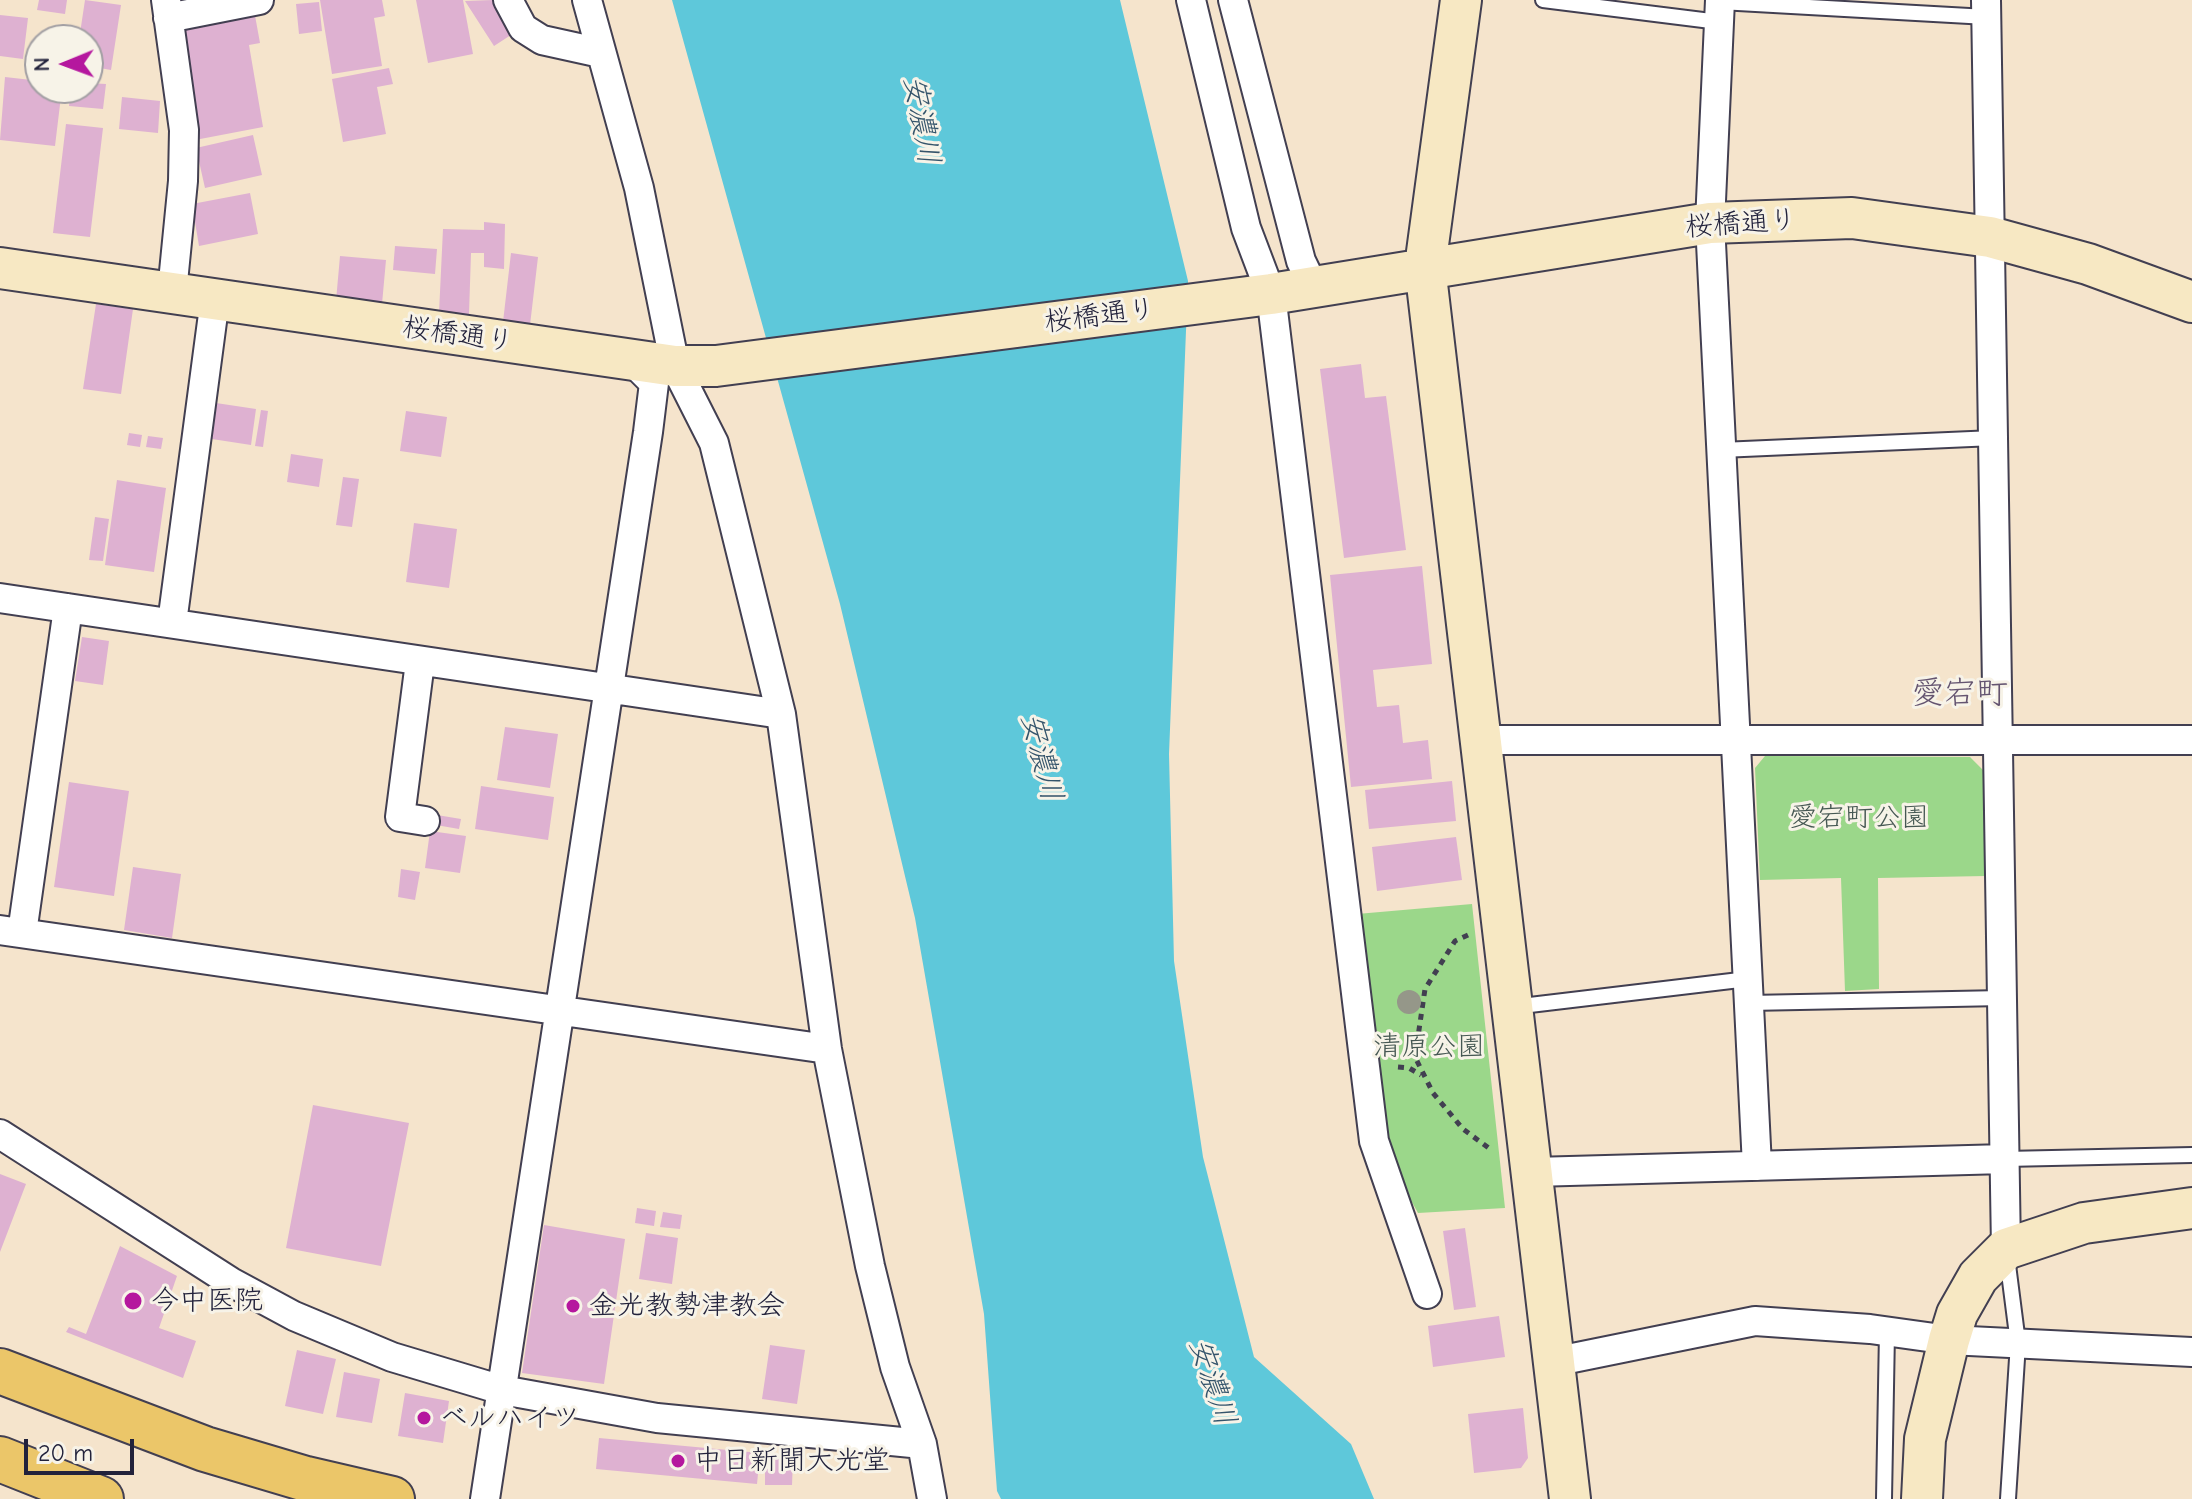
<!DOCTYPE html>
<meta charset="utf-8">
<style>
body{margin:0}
#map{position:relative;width:2192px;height:1499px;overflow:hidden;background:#f5e4cc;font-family:"Comic Neue",sans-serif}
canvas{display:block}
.north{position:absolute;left:24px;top:24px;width:80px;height:80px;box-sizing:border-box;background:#f7f3e8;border:2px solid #a29fa3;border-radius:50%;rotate:269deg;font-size:22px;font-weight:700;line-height:32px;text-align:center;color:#22223b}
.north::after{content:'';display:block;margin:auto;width:28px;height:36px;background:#b5179e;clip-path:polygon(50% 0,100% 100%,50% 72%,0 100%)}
.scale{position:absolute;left:24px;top:1439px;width:110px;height:36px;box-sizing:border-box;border:4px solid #22223b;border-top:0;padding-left:10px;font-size:24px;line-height:28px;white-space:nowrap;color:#22223b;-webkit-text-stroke:6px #f7f3e8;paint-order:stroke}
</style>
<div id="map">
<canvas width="2192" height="1499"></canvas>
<div class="north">N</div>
<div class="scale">20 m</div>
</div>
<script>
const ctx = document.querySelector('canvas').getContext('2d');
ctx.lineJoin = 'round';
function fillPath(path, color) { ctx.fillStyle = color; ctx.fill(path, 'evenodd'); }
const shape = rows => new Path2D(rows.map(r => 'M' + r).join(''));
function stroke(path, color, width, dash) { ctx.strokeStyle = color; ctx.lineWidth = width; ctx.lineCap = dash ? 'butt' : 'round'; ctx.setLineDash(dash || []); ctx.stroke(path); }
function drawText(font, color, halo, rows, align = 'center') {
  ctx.font = font + ' "Comic Neue","Klee One",sans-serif'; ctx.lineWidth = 6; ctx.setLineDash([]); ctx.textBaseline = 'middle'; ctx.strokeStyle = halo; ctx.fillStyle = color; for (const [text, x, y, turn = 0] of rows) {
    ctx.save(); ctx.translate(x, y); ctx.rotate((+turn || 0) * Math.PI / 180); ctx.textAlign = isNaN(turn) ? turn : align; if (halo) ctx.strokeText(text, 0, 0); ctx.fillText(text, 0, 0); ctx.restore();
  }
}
fillPath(shape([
 [1765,756,1970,757,1983,770,1986,876,1878,878,1879,989,1845,991,1841,878,1760,880,1755,768],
 [1472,904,1505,1208,1418,1213,1387,1157,1357,914]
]), '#9bd78a');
fillPath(shape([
 [672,0,1120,0,1188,281,1169,754,1174,961,1203,1157,1254,1357,1351,1444,1374,1499,1001,1499,997,1491,984,1314,915,918,840,604]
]), '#5ec8da');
fillPath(shape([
 [39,0,67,0,65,14,37,10],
 [85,0,121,5,111,70,88,66,88,40,79,40],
 [320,0,382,0,385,16,374,18,382,66,332,74],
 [416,0,463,0,473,54,428,63],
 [493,0,514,33,494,46,465,1],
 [319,2,322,31,299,34,296,4],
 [254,10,260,43,249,45,263,127,195,140,174,24],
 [0,15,28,18,23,59,0,56],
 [389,68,393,84,377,87,386,134,343,142,332,79],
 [5,77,40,81,40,88,62,88,55,146,0,140],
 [88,83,106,84,103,109,69,106,71,88,88,88],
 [122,97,160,101,158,133,119,129],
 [66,124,103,128,90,237,53,233],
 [253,135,262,175,205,188,196,148],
 [250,193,258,234,199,246,192,204],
 [484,222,505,224,504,269,484,267,484,253,471,253,469,314,439,313,443,229,484,230],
 [395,246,437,249,435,274,393,270],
 [511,253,538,257,530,325,503,322],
 [340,256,386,260,382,304,336,301],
 [96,304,133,309,121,394,83,389],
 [1361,364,1365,398,1386,396,1406,550,1344,558,1320,369],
 [216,403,256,409,251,445,212,439],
 [261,410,268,411,263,447,255,446],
 [406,411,447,417,441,457,400,451],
 [129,433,142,435,140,447,127,445],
 [148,436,163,438,161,449,146,447],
 [291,454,323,459,319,487,287,482],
 [343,477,359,479,352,527,336,525],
 [117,480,166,488,154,572,105,565],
 [95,517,109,519,103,561,89,560],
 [414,523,457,529,449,588,406,582],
 [1422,566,1432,664,1373,670,1377,707,1399,705,1403,743,1428,740,1432,779,1351,787,1330,575],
 [82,637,109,641,103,685,75,681],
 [505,727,558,734,550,788,497,780],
 [1452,781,1456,821,1369,829,1365,790],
 [69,782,129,791,114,896,54,887],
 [481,786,554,797,548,840,475,829],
 [437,815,461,819,459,829,436,825],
 [430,831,466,836,460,873,425,868],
 [1456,837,1462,880,1377,891,1372,847],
 [133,867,181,874,172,938,124,930],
 [401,869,420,872,415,900,398,897],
 [313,1105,409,1123,381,1266,286,1248],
 [0,1174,26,1184,0,1252],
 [637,1208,656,1211,654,1226,635,1223],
 [663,1212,682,1215,680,1229,660,1227],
 [544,1225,625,1239,604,1384,522,1373],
 [1465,1228,1476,1307,1454,1310,1443,1231],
 [646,1233,678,1238,672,1284,639,1279],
 [120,1246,177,1276,159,1328,196,1341,183,1378,66,1332,69,1327,86,1334],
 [1499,1316,1505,1357,1433,1367,1428,1326],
 [770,1345,805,1350,797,1404,762,1399],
 [297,1350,336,1359,323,1414,285,1406],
 [344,1372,380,1379,372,1423,336,1417],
 [405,1393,449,1401,443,1443,398,1436],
 [1523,1408,1528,1458,1521,1468,1474,1473,1468,1414],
 [599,1438,760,1453,757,1484,596,1469],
 [765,1458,793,1458,792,1485,765,1485]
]), '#deb1d1');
const lane = shape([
 [1543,0,1719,22],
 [1720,2,1987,17],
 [1721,450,1994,438],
 [1749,1003,2003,998],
 [1513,1007,1748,979],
 [2005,1159,2192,1155],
 [2007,1257,2018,1343,2008,1499],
 [1884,1499,1887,1332]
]);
const street = shape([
 [166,0,184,130,183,181,172,292],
 [508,0,523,28,542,40,601,53],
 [587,0,639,188,675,366,714,443,781,714,827,1049,870,1266,895,1367,922,1444,932,1499],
 [1191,0,1246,228,1271,294,1374,1141,1427,1294],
 [1233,0,1301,261,1313,286],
 [1720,0,1710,223,1757,1166],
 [1986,0,2006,1249],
 [168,18,259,0],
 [0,598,781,714],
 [172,623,215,299],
 [420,662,400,817,425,821],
 [1483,740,2192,740],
 [0,930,827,1049],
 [22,933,68,608],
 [0,1134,231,1282,294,1316,392,1357,502,1390,657,1418,922,1444],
 [1533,1172,2005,1159],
 [1553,1362,1755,1321,1870,1329,1949,1340,2192,1352],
 [485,1499,648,432,654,383,632,361]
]);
const secondary = shape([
 [1461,0,1425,267,1570,1499],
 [0,268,675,366,716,366,1271,294,1710,223,1852,218,1990,237,2088,264,2192,302],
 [1922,1499,1925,1439,1949,1340,1957,1314,1978,1277,2006,1249,2084,1223,2192,1208]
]);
const highway = shape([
 [0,1371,205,1449,306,1479,392,1499],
 [0,1459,101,1499]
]);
stroke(lane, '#423f51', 18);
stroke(street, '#423f51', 32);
stroke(secondary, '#423f51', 44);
stroke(highway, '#423f51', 48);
stroke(shape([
 [1468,935,1455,941,1425,989,1415,1057,1433,1093,1463,1129,1490,1149],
 [1398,1067,1409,1068,1421,1075]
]), '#423f51', 5, [6, 6]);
stroke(lane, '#fff', 14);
stroke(street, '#fff', 28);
stroke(secondary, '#f7e8c3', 40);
stroke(highway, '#ebc669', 44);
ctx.fillStyle = '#959789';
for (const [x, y] of [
 [1409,1002]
]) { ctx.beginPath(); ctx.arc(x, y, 12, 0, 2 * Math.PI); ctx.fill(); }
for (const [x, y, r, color] of [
 [133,1301,10,"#b5179e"],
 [573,1306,8,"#b5179e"],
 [424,1418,8,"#b5179e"],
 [678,1461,8,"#b5179e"]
]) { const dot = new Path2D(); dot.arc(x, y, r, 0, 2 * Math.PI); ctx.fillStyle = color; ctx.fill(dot); stroke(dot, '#f7f3e8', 3); }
drawText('28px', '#22223b', '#f7f3e8', [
 ["桜橋通り",1741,224,-4],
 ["桜橋通り",1100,316,-7],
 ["桜橋通り",458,335,8]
]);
drawText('28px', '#465853', '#f7f3e8', [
 ["愛宕町公園",1859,818],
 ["清原公園",1429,1047]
]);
drawText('28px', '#22223b', '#f7f3e8', [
 ["今中医院",151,1301],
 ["金光教勢津教会",589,1306],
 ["ベルハイツ",440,1418],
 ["中日新聞大光堂",694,1461]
], 'left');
drawText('italic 30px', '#34546b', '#f7f3e8', [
 ["安濃川",921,120,80],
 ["安濃川",1041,757,76],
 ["安濃川",1212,1382,72]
]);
drawText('32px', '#645470', '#f7f3e8', [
 ["愛宕町",1960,694]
]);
</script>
